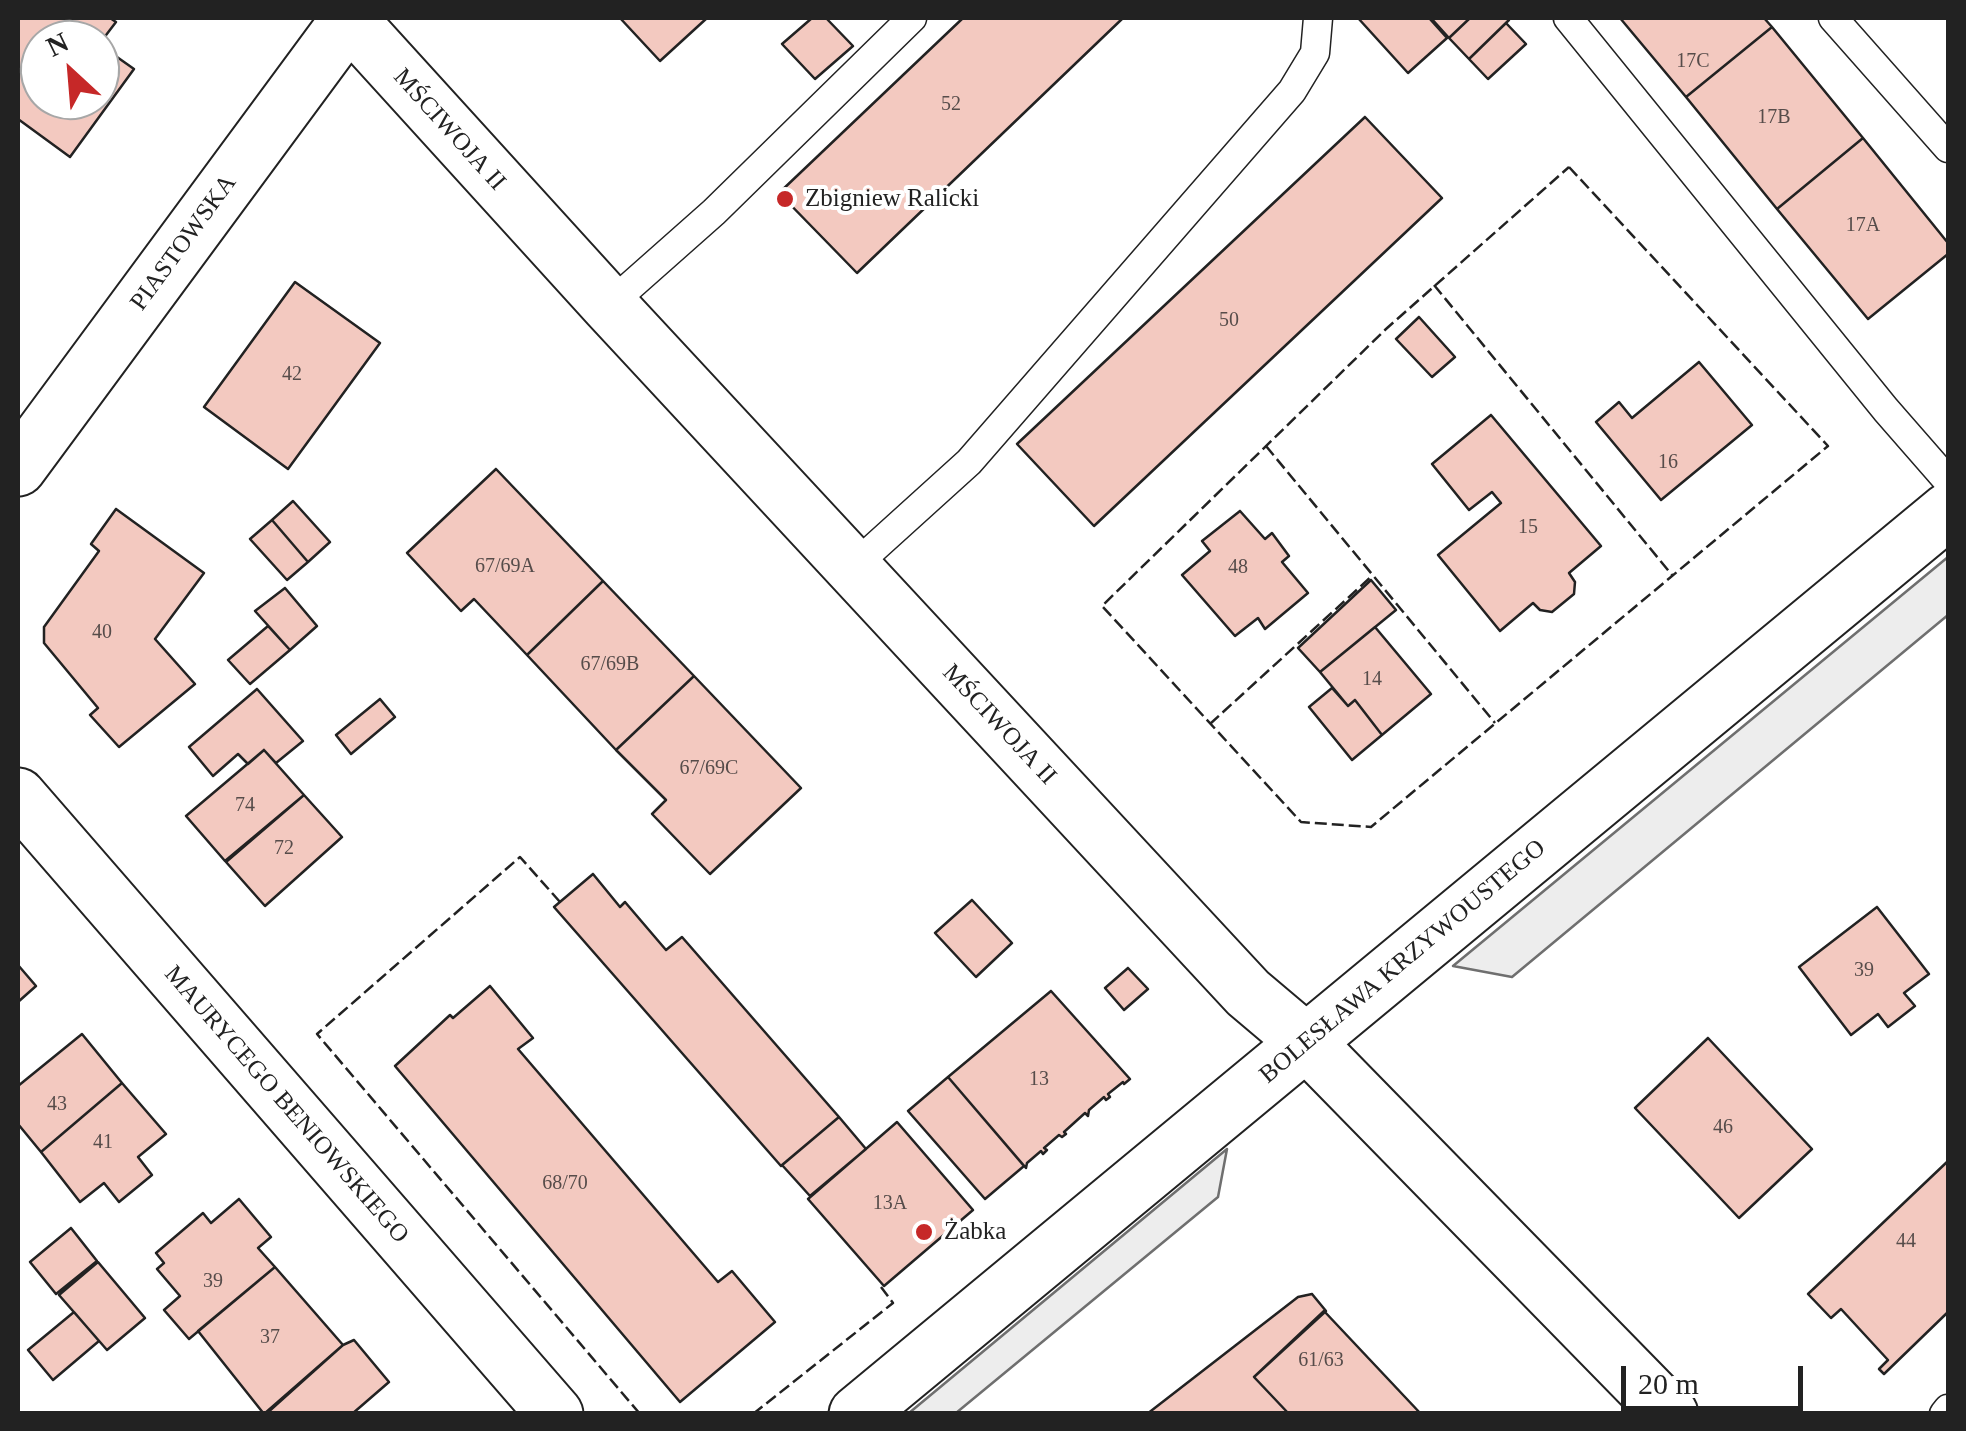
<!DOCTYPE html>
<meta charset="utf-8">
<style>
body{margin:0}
#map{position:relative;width:1966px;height:1431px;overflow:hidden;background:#fff;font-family:"Times New Roman",serif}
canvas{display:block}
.frame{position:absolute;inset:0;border:20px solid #222;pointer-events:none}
.north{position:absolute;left:20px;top:20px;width:100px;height:100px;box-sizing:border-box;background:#fff;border:2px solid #a7a7a7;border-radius:50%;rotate:334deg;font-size:28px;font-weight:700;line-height:40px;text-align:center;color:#222}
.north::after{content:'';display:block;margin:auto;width:35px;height:45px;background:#c62828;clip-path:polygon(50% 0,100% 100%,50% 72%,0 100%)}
.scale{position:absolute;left:1621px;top:1366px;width:182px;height:45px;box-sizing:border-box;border:5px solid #222;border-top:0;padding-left:12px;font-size:30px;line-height:35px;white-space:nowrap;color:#222;-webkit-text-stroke:8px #fff;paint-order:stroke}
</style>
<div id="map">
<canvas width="1966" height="1431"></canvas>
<div class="frame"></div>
<div class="north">N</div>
<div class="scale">20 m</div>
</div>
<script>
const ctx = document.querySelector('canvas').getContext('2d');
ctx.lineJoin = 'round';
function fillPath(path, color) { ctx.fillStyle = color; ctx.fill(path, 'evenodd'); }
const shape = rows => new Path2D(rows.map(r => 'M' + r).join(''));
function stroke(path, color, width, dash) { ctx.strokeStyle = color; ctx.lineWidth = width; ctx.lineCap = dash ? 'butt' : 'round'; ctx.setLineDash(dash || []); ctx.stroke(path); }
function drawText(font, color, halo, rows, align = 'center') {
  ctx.font = font + ' "Times New Roman",serif'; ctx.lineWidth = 8; ctx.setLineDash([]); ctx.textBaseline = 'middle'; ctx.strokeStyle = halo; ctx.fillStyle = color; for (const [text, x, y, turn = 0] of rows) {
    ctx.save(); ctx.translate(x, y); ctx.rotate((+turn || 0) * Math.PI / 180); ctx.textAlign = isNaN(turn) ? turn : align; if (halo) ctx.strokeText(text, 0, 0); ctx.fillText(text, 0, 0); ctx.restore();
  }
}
const parking = shape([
 [1948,557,1948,615,1512,977,1453,966,1948,557],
 [1227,1149,1218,1197,956,1413,909,1413,1227,1149]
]);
fillPath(parking, '#ededed');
stroke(parking, '#6f6f6f', 2.5);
const building = shape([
 [18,18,110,18,116,22,100,43,100,40,40,40,40,100,100,100,100,45,134,69,70,157,18,119,18,18],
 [620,18,707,18,660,61,620,18],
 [812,18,826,18,853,46,815,79,782,44,812,18],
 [963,18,1123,18,857,273,779,193,963,18],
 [1358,18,1429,18,1447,38,1408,73,1358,18],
 [1431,18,1470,18,1449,38,1431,18],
 [1470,18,1506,18,1509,20,1469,59,1449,38,1470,18],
 [1620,18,1764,18,1772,27,1686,97,1620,18],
 [1506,23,1526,44,1488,79,1469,59,1506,23],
 [1772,27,1863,138,1777,209,1686,97,1772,27],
 [1365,117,1442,198,1094,526,1017,444,1365,117],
 [1863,138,1948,243,1948,254,1868,319,1777,209,1863,138],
 [295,282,380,343,288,469,204,407,295,282],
 [1419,317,1455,357,1432,377,1396,339,1419,317],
 [1699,362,1752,425,1661,500,1596,422,1619,402,1632,418,1699,362],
 [1491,415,1601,546,1569,573,1575,582,1574,594,1552,612,1540,610,1533,603,1500,631,1438,555,1501,503,1492,492,1469,510,1432,464,1491,415],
 [496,469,603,581,527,655,474,599,461,611,407,553,496,469],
 [293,501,330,542,308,562,272,520,293,501],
 [116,509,204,573,155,639,195,684,119,747,90,715,98,708,44,643,44,627,99,551,91,544,116,509],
 [1240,511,1265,539,1272,533,1289,556,1282,562,1308,593,1265,629,1258,618,1235,636,1182,575,1210,551,1202,541,1240,511],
 [272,520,308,562,287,580,250,539,272,520],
 [1371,580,1396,610,1320,672,1298,648,1371,580],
 [603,581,694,676,616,750,527,655,603,581],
 [285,588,317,626,290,650,255,611,285,588],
 [268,626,290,650,250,684,228,660,268,626],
 [1375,627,1431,694,1382,735,1355,700,1348,706,1320,672,1375,627],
 [694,676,801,788,710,874,652,814,666,800,616,750,694,676],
 [1332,688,1348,706,1355,700,1382,735,1352,760,1309,707,1332,688],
 [257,689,303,741,276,763,264,750,248,764,238,754,213,776,189,747,257,689],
 [380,699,395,717,351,754,336,735,380,699],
 [264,750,304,795,225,861,186,816,264,750],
 [304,795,342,837,265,906,226,862,304,795],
 [593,874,620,907,625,902,666,950,682,937,839,1117,781,1166,554,907,593,874],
 [972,900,1012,943,976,977,935,933,972,900],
 [1877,907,1929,974,1904,993,1915,1006,1888,1027,1878,1014,1851,1035,1799,967,1877,907],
 [18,965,36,986,18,1002,18,965],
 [1128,968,1148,989,1124,1010,1105,988,1128,968],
 [490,986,533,1038,518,1049,718,1282,732,1271,775,1322,680,1402,395,1066,450,1015,453,1018,490,986],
 [1051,991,1130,1079,1124,1084,1123,1082,1108,1094,1110,1097,1106,1100,1104,1097,1089,1110,1088,1116,1085,1113,1064,1132,1066,1134,1062,1137,1059,1135,1044,1148,1047,1150,1043,1154,1041,1151,1027,1163,1026,1168,948,1077,1051,991],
 [82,1034,122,1083,41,1152,18,1124,18,1086,82,1034],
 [1708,1038,1812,1149,1739,1218,1635,1108,1708,1038],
 [948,1077,1024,1166,985,1199,908,1111,948,1077],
 [122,1083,166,1134,138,1157,152,1175,119,1202,104,1183,80,1202,41,1152,122,1083],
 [839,1117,866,1149,810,1196,782,1165,839,1117],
 [897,1122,973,1210,884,1286,808,1199,897,1122],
 [1948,1161,1948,1312,1884,1374,1879,1369,1888,1360,1841,1309,1831,1318,1808,1294,1948,1161],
 [239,1199,271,1237,258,1248,275,1267,189,1339,164,1310,180,1296,157,1269,164,1263,156,1253,203,1213,211,1223,239,1199],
 [71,1228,97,1261,56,1294,30,1262,71,1228],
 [98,1262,145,1318,107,1350,59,1295,98,1262],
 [275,1267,343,1345,264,1414,198,1331,275,1267],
 [1312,1294,1326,1311,1254,1377,1289,1414,1147,1414,1298,1297,1312,1294],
 [1324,1311,1421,1414,1289,1414,1254,1377,1324,1311],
 [74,1312,99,1341,53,1380,28,1350,74,1312],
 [354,1340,389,1382,352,1414,266,1414,343,1345,354,1340]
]);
fillPath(building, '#f3c9c0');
stroke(building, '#222', 2.5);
const lane = shape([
 [1568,18,1886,410,1948,481],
 [1833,18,1948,148],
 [609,305,714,212,912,18],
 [853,567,969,462,1292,91,1315,53,1318,18],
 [1944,1414,1948,1409]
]);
const street = shape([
 [348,18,609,305,1248,993,1306,1042,1670,1414],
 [18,796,555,1414],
 [857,1414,1948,511]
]);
const secondary = shape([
 [18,468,350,18]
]);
stroke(lane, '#222', 31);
stroke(street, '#222', 59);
stroke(secondary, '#222', 59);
stroke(lane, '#fff', 28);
stroke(street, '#fff', 55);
stroke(secondary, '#fff', 55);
stroke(shape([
 [1569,167,1828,446,1371,827,1301,822,1102,606,1386,329,1569,167],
 [1434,285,1672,575],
 [1266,446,1495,723],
 [1210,724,1373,575],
 [560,902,520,857,317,1034,640,1414],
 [753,1414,893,1303,881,1287]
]), '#222', 2.5, [12, 5]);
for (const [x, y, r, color] of [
 [785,199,10,"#c62828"],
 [924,1232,10,"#c62828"]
]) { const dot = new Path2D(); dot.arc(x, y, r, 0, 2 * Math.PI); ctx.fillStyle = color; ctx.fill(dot); stroke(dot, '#fff', 4); }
drawText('20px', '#564c4a', null, [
 ["17C",1693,62],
 ["52",951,105],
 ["17B",1774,118],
 ["17A",1863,226],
 ["50",1229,321],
 ["42",292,375],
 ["16",1668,463],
 ["15",1528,528],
 ["67/69A",505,567],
 ["48",1238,568],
 ["40",102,633],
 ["67/69B",610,665],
 ["14",1372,680],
 ["67/69C",709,769],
 ["74",245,806],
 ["72",284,849],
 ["39",1864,971],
 ["13",1039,1080],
 ["43",57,1105],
 ["46",1723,1128],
 ["41",103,1143],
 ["68/70",565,1184],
 ["13A",890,1204],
 ["44",1906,1242],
 ["39",213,1282],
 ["37",270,1338],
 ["61/63",1321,1361]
]);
drawText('25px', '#222', '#fff', [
 ["MŚCIWOJA II",449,130,48],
 ["PIASTOWSKA",184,243,-54],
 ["MŚCIWOJA II",999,725,47],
 ["BOLESŁAWA KRZYWOUSTEGO",1403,962,-40],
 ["MAURYCEGO BENIOWSKIEGO",286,1105,49]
]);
drawText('25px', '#222', '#fff', [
 ["Zbigniew Ralicki",805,199],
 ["Żabka",944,1232]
], 'left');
</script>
